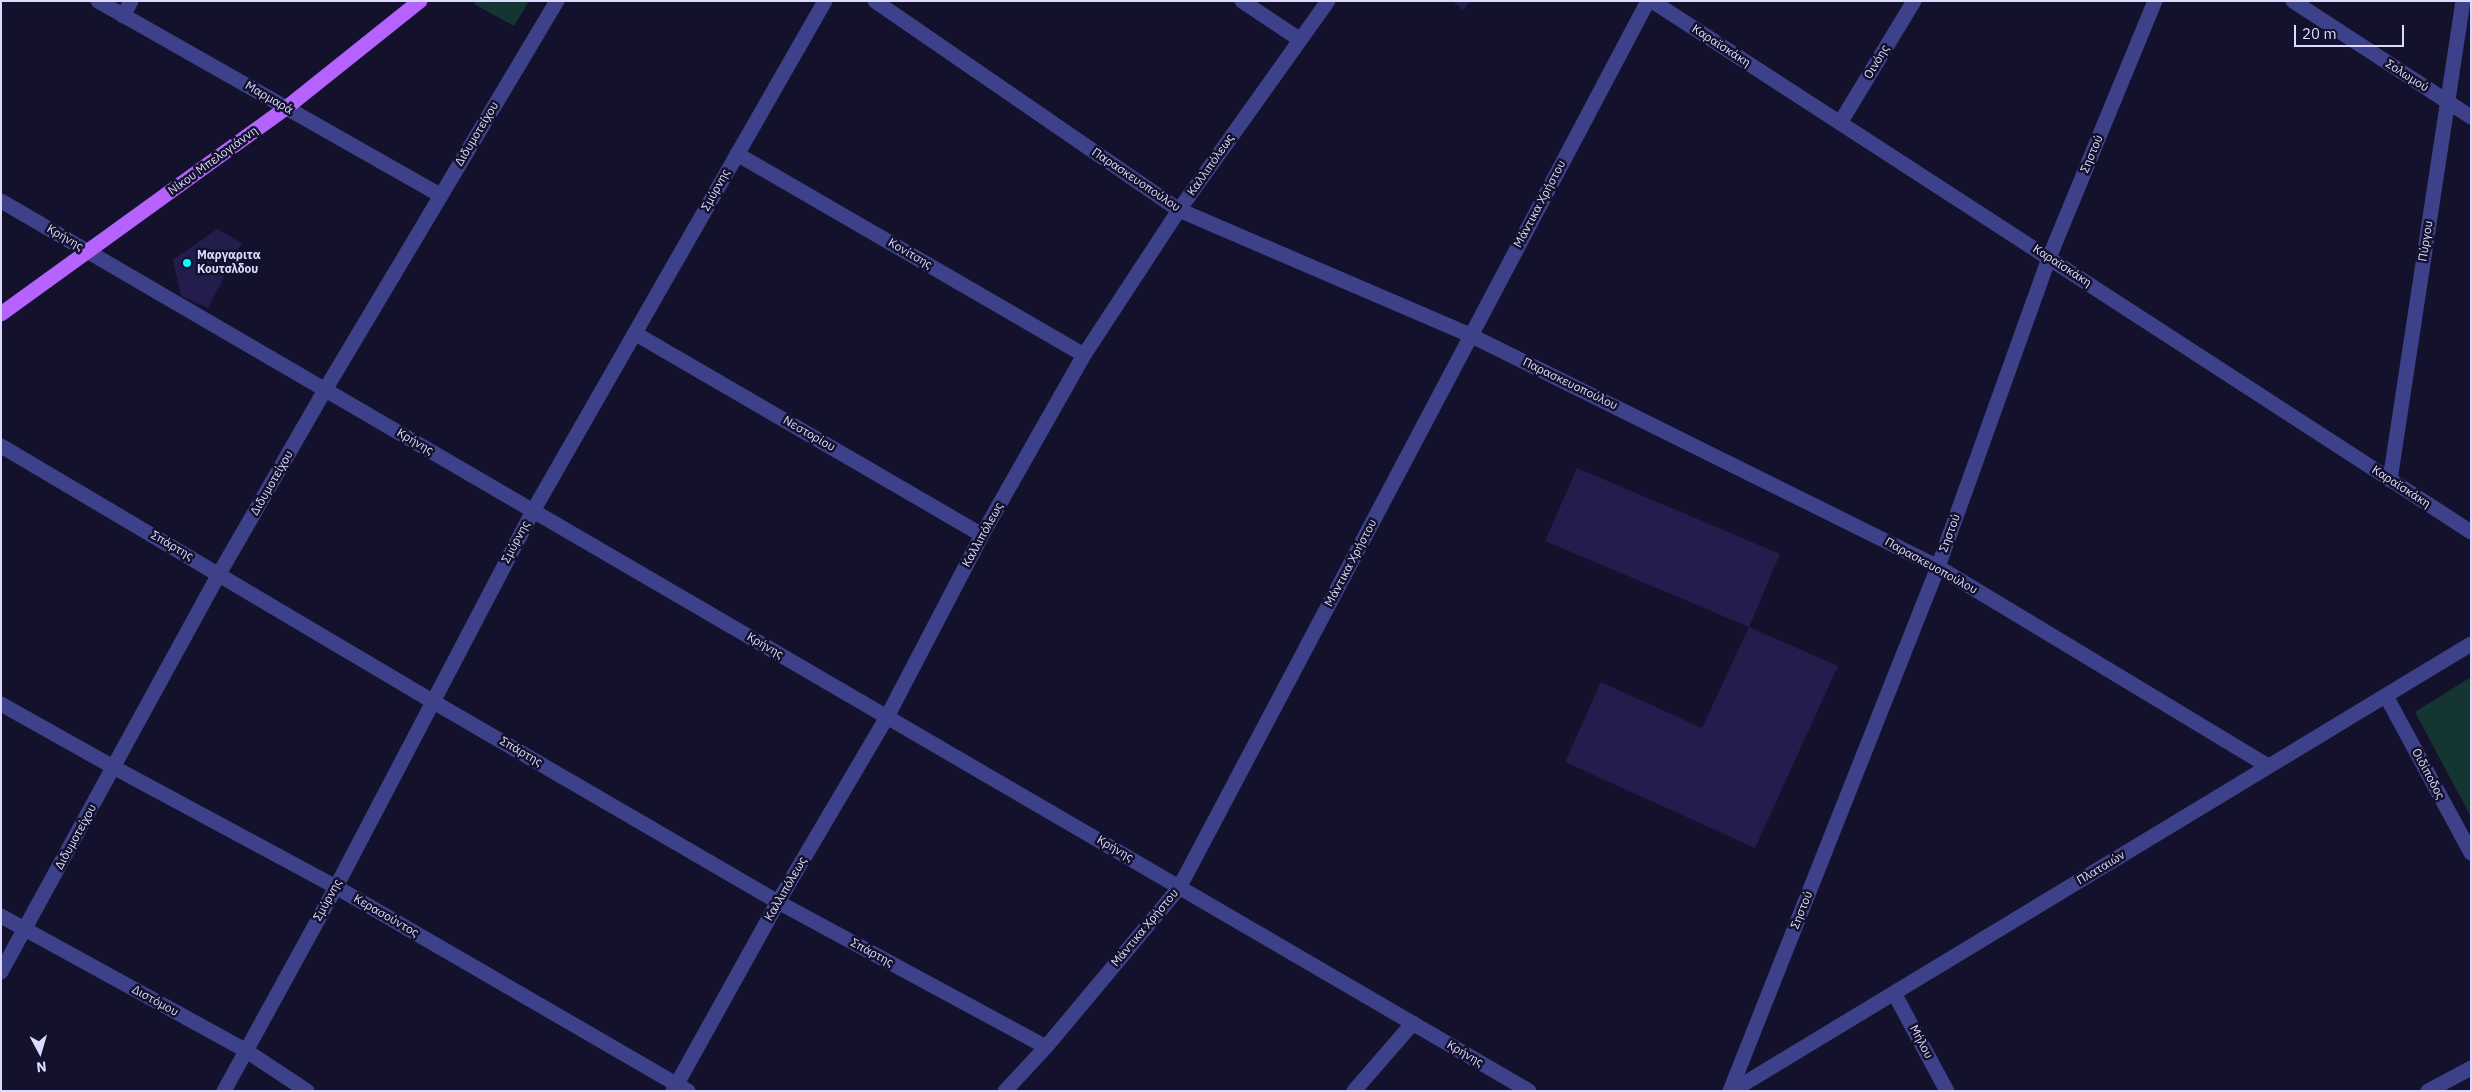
<!DOCTYPE html>
<meta charset="utf-8">
<style>
body{margin:0}
#map{position:relative;width:2472px;height:1092px;overflow:hidden;background:#13112b;font-family:"IBM Plex Sans",sans-serif}
canvas{display:block}
.frame{position:absolute;inset:0;border:2px solid #dcdbff;pointer-events:none}
.north{position:absolute;left:15px;top:1027px;width:50px;height:50px;-webkit-text-stroke:4px #13112b;paint-order:stroke;rotate:174deg;font-size:14px;font-weight:700;line-height:20px;text-align:center;color:#dcdbff}
.north::after{content:'';display:block;margin:auto;width:18px;height:22px;background:#dcdbff;clip-path:polygon(50% 0,100% 100%,50% 72%,0 100%)}
.scale{position:absolute;left:2294px;top:25px;width:110px;height:22px;box-sizing:border-box;border:2px solid #dcdbff;border-top:0;padding-left:6px;font-size:15px;line-height:18px;white-space:nowrap;color:#dcdbff;-webkit-text-stroke:4px #13112b;paint-order:stroke}
</style>
<div id="map">
<canvas width="2472" height="1092"></canvas>
<div class="frame"></div>
<div class="north">N</div>
<div class="scale">20 m</div>
</div>
<script>
const ctx = document.querySelector('canvas').getContext('2d');
ctx.lineJoin = 'round';
function fillPath(path, color) { ctx.fillStyle = color; ctx.fill(path, 'evenodd'); }
const shape = rows => new Path2D(rows.map(r => 'M' + r).join(''));
function stroke(path, color, width, dash) { ctx.strokeStyle = color; ctx.lineWidth = width; ctx.lineCap = dash ? 'butt' : 'round'; ctx.setLineDash(dash || []); ctx.stroke(path); }
function drawText(font, color, halo, rows, align = 'center') {
  ctx.font = font + ' "IBM Plex Sans",sans-serif'; ctx.lineWidth = 5; ctx.setLineDash([]); ctx.textBaseline = 'middle'; ctx.strokeStyle = halo; ctx.fillStyle = color; for (const [text, x, y, turn = 0] of rows) {
    ctx.save(); ctx.translate(x, y); ctx.rotate((+turn || 0) * Math.PI / 180); ctx.textAlign = isNaN(turn) ? turn : align; if (halo) ctx.strokeText(text, 0, 0); ctx.fillText(text, 0, 0); ctx.restore();
  }
}
fillPath(shape([
 [476,1,529,1,514,26,474,4],
 [2471,677,2471,817,2415,712]
]), '#143531');
fillPath(shape([
 [1452,1,1470,1,1463,10],
 [217,229,242,243,208,308,181,296,173,260],
 [1577,468,1780,554,1749,627,1838,666,1755,848,1565,762,1601,682,1702,728,1749,627,1545,541]
]), '#221d4c');
stroke(shape([
 [98,1,440,195],
 [875,1,1179,210,1470,335,1938,567,2268,766],
 [1242,1,1299,39],
 [1652,1,2471,532],
 [2293,1,2471,117],
 [123,16,131,1],
 [1840,123,1914,1],
 [737,154,1084,355],
 [1,201,1529,1091],
 [636,334,982,535],
 [1,446,432,701,778,902,1046,1047],
 [2390,480,2463,1],
 [2386,696,2471,853],
 [1,704,115,768,336,887,688,1091],
 [1,916,245,1050,307,1091],
 [1,972,219,574,325,390,557,1],
 [1894,993,1947,1091],
 [224,1091,336,887,533,511,825,1],
 [673,1091,778,902,887,717,982,535,1084,355,1179,210,1328,1],
 [1005,1091,1046,1047,1179,888,1648,1],
 [1354,1091,1413,1023],
 [1730,1091,1938,567,2049,258,2155,1],
 [1732,1091,2471,644],
 [2428,1091,2471,1068]
]), '#3c418a', 15);
stroke(shape([
 [1,314,286,108,420,1]
]), '#b562ff', 15);
for (const [x, y, r, color] of [
 [187,263,5,"#07feff"]
]) { const dot = new Path2D(); dot.arc(x, y, r, 0, 2 * Math.PI); ctx.fillStyle = color; ctx.fill(dot); stroke(dot, '#13112b', 2); }
drawText('12px', '#dcdbff', '#13112b', [
 ["Καραϊσκάκη",1721,46,33],
 ["Οινόης",1877,62,-59],
 ["Σολωμού",2407,76,33],
 ["Μαρμαρά",269,98,30],
 ["Διδυμοτείχου",477,134,-59],
 ["Σηστού",2092,154,-67],
 ["Νίκου Μπελογιάννη",213,161,-36],
 ["Καλλιπόλεως",1211,165,-55],
 ["Παρασκευοπούλου",1136,180,34],
 ["Σμύρνης",716,190,-61],
 ["Μάντικα Χρήστου",1540,204,-62],
 ["Κρήνης",65,238,30],
 ["Πύργου",2426,241,-81],
 ["Κονίτσης",910,254,30],
 ["Καραϊσκάκη",2062,266,33],
 ["Παρασκευοπούλου",1570,384,26],
 ["Νεστορίου",809,434,30],
 ["Κρήνης",415,442,30],
 ["Διδυμοτείχου",272,483,-60],
 ["Καραϊσκάκη",2401,487,33],
 ["Σηστού",1950,533,-70],
 ["Καλλιπόλεως",983,535,-61],
 ["Σμύρνης",516,542,-62],
 ["Σπάρτης",172,546,30],
 ["Μάντικα Χρήστου",1351,563,-62],
 ["Παρασκευοπούλου",1931,566,29],
 ["Κρήνης",765,646,30],
 ["Σπάρτης",521,752,30],
 ["Οιδίποδος",2428,774,62],
 ["Διδυμοτείχου",76,837,-61],
 ["Κρήνης",1115,849,30],
 ["Πλαταιών",2101,868,-31],
 ["Καλλιπόλεως",786,889,-60],
 ["Σμύρνης",328,900,-61],
 ["Σηστού",1802,910,-68],
 ["Κερασούντος",386,916,30],
 ["Μάντικα Χρήστου",1145,928,-50],
 ["Σπάρτης",872,953,28],
 ["Διστόμου",155,1001,29],
 ["Μήλου",1921,1042,62],
 ["Κρήνης",1465,1054,30]
]);
drawText('bold 12px', '#dcdbff', '#13112b', [
 ["Μαργαριτα",197,256],
 ["Κουτσλδου",197,270]
], 'left');
</script>
